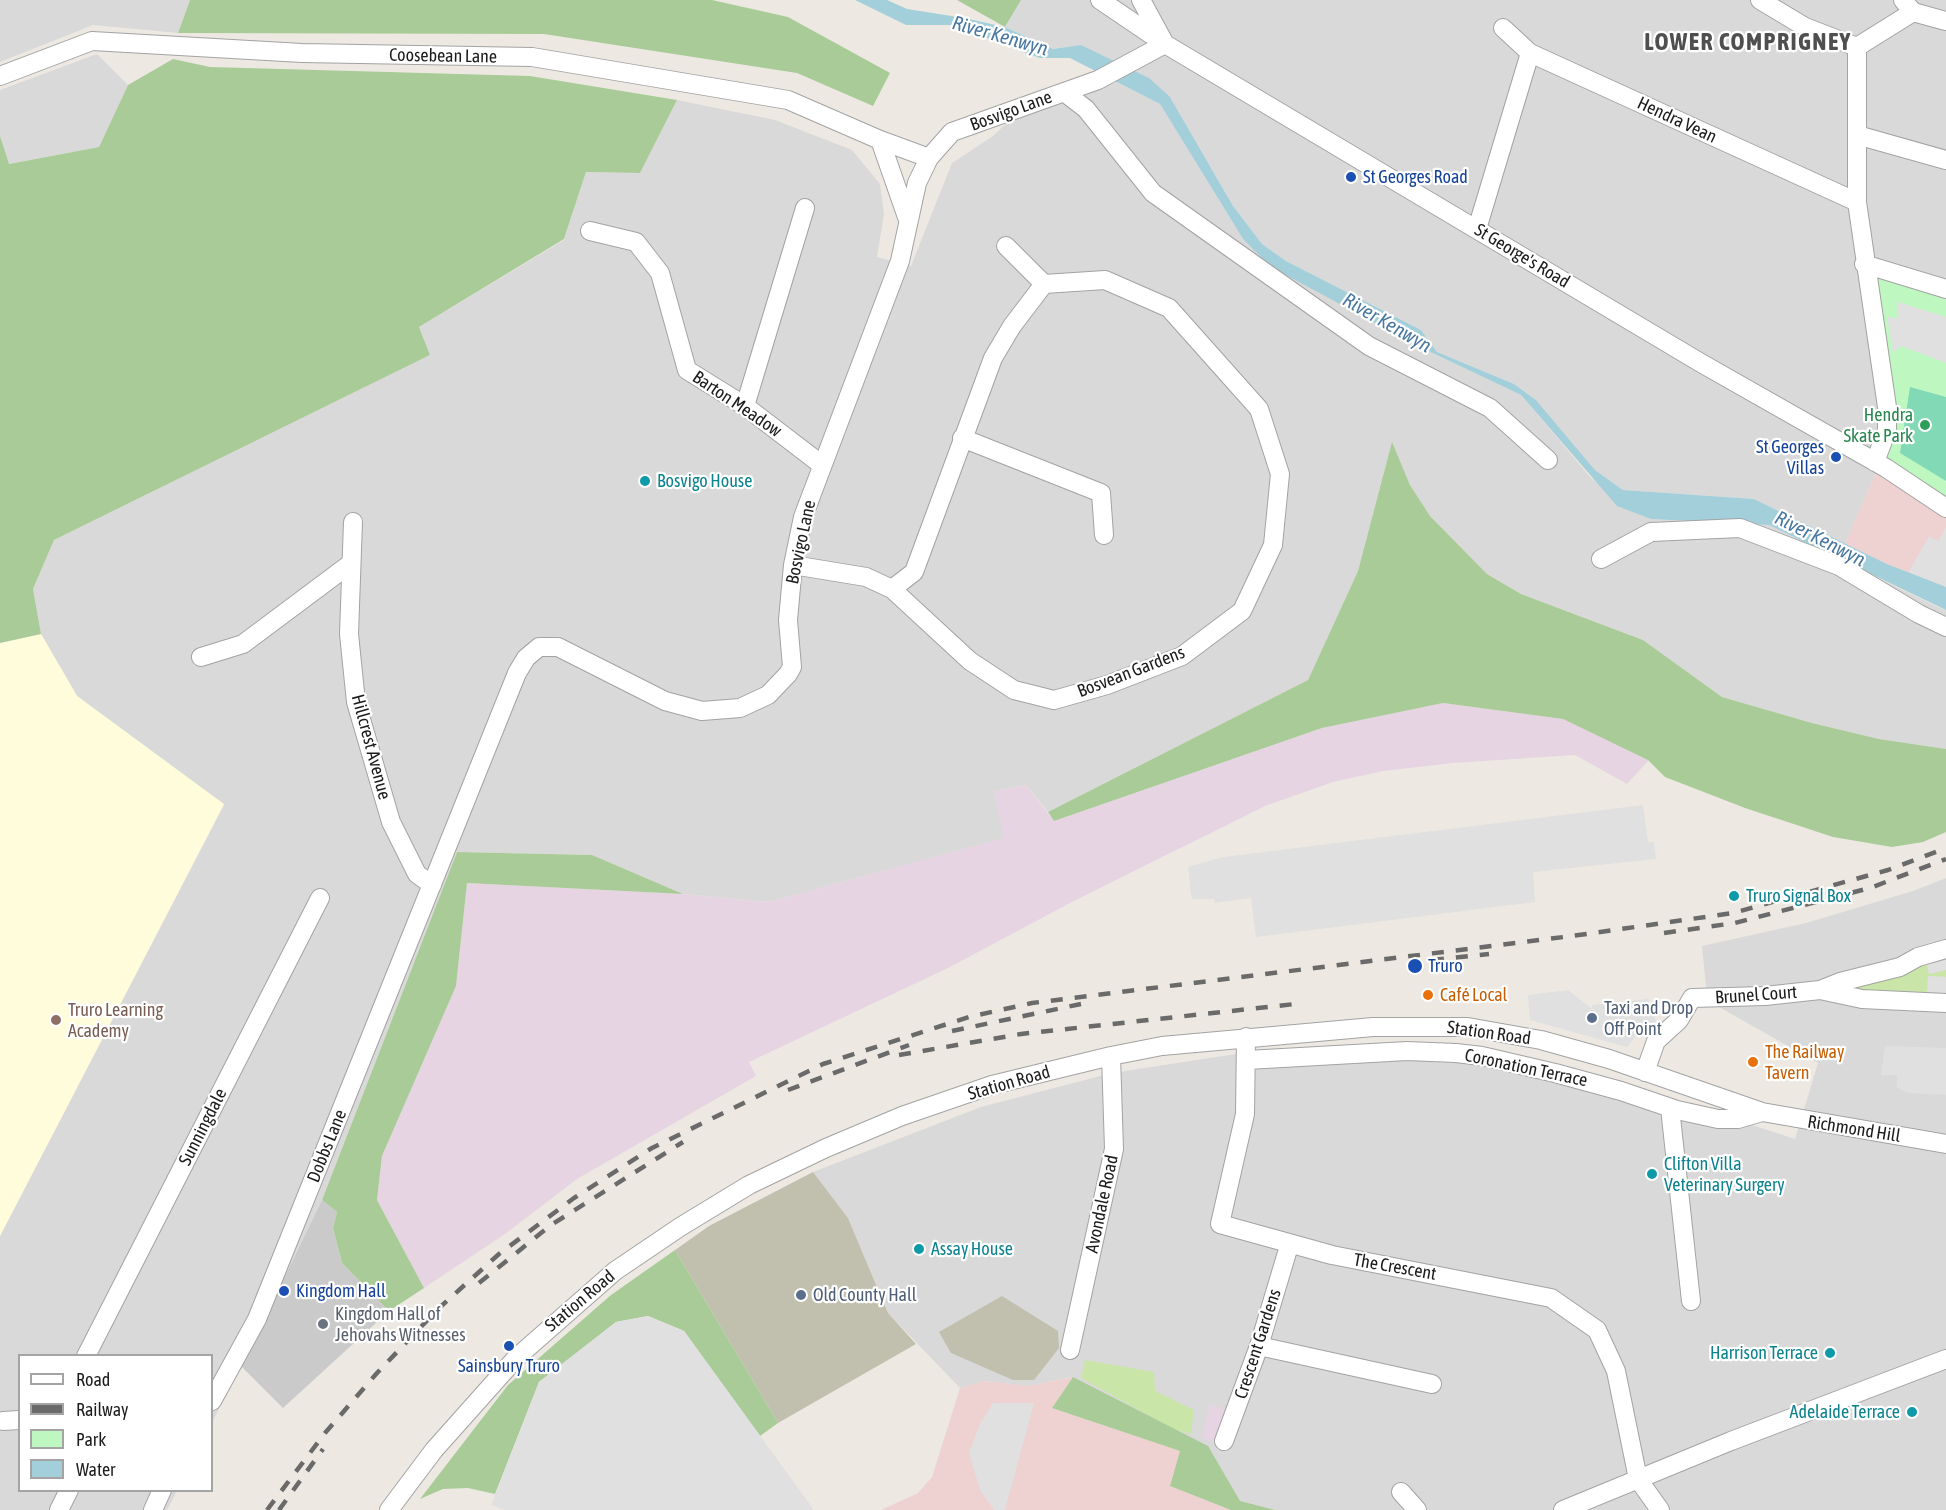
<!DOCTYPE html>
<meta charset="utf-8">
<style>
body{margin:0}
#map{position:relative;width:1946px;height:1510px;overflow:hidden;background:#ede9e2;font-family:"Asap Condensed",sans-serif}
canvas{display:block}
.legend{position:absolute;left:18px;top:1354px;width:195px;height:138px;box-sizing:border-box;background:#fff;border:2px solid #a4a4a4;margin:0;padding:8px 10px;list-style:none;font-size:18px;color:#1c1c1c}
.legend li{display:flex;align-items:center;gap:12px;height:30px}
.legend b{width:30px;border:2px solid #a4a4a4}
</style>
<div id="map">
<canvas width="1946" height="1510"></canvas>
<ul class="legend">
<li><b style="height:8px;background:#fff"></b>Road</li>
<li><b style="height:8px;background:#6a6a6a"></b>Railway</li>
<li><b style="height:16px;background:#bff7c1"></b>Park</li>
<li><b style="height:16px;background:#a3cfda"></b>Water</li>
</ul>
</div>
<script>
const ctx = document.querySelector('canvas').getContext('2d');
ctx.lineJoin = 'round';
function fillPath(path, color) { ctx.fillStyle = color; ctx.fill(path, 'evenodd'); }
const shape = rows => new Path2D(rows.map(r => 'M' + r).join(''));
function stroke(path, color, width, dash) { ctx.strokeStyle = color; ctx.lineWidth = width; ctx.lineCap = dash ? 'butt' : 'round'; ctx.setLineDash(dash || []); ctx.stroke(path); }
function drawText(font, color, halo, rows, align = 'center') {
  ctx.font = font + ' "Asap Condensed",sans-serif'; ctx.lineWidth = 4.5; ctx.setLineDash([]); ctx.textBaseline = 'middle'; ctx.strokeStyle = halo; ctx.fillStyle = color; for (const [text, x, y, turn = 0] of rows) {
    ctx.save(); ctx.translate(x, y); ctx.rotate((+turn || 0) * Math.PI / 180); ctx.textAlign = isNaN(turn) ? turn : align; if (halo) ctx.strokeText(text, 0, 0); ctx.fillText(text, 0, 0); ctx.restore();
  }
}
fillPath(shape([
 [0,0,190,0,178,33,93,25,0,62],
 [1021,0,1946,0,1946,284,1883,406,1878,468,1845,544,1754,499,1623,490,1595,470,1536,400,1514,384,1437,352,1421,330,1286,261,1262,244,1233,206,1170,97,1081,45,1053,49,1005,27],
 [97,54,128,85,99,147,8,164,0,136,0,90],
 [1117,82,1160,104,1243,239,1418,346,1521,395,1591,478,1651,519,1769,525,1944,610,1946,608,1946,749,1879,739,1812,723,1722,697,1643,640,1521,594,1487,574,1430,516,1410,485,1392,443,1358,571,1308,680,1048,812,1026,785,994,791,1005,838,768,902,683,894,592,855,457,852,322,1200,212,1423,212,1356,20,1356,20,1490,177,1491,167,1510,0,1510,0,1236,224,805,77,696,41,634,33,589,54,540,430,355,419,327,564,240,586,172,640,173,677,100,775,120,852,150,880,184,884,214,877,257,911,266,952,163,993,136,1010,120],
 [1946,878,1946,1510,1231,1510,1170,1486,1180,1451,1072,1377,1028,1386,985,1381,960,1388,888,1313,848,1218,813,1172,981,1107,1112,1073,1262,1050,1512,1054,1615,1080,1795,1139,1818,1063,1712,1003,1706,987,1702,946,1806,923,1913,891]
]), '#dad9d9');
fillPath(shape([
 [1878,468,1946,515,1946,587,1887,564,1845,544],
 [1073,1377,1052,1408,1180,1451,1170,1486,1231,1510,881,1510,918,1493,932,1477,960,1388,985,1381,1028,1386]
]), '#eed1d1');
fillPath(shape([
 [1443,703,1563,719,1649,760,1627,784,1575,755,1453,763,1383,771,1333,782,1265,806,1072,902,948,968,749,1062,756,1076,577,1179,505,1234,424,1288,377,1200,382,1156,456,986,467,883,683,894,768,902,1004,838,994,791,1026,785,1054,821,1322,728],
 [1210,1404,1225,1409,1217,1443,1202,1438]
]), '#e6d4e3');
fillPath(shape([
 [41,634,77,696,224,804,0,1236,0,643]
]), '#fefcda');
fillPath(shape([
 [322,1200,337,1212,333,1228,342,1263,389,1311,283,1408,241,1366]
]), '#cacaca');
fillPath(shape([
 [813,1172,848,1218,888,1313,916,1344,778,1423,675,1250,709,1226],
 [1002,1296,1058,1331,1059,1348,1034,1380,1013,1380,951,1353,939,1332]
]), '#c1c0ae');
fillPath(shape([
 [1926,962,1929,974,1946,970,1946,977,1928,976,1927,992,1844,990],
 [1085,1360,1154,1372,1155,1391,1194,1410,1191,1434,1173,1429,1081,1378]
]), '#c9e6a8');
fillPath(shape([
 [190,0,712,0,788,17,890,73,873,106,797,73,544,34,178,33],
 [957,0,1021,0,1005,27],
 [173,59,210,67,530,76,677,100,640,173,586,172,564,239,419,327,430,355,54,540,33,589,41,634,0,643,0,136,9,164,99,147,128,85],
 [1392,442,1410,485,1430,516,1487,574,1521,594,1643,640,1722,697,1812,723,1879,739,1946,749,1946,832,1923,842,1892,847,1833,837,1745,808,1665,777,1648,760,1563,719,1443,703,1322,728,1054,821,1048,812,1308,680,1358,571],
 [457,852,592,855,683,894,467,883,456,986,382,1156,377,1200,424,1288,389,1311,342,1263,333,1228,337,1212,322,1200],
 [675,1250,778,1423,760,1436,684,1331,648,1316,616,1322,539,1382,495,1494,468,1488,443,1489,420,1499,508,1385,611,1295],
 [1073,1377,1208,1446,1240,1501,1275,1510,1231,1510,1170,1486,1180,1451,1052,1408]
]), '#a9cb98');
fillPath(shape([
 [1870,271,1946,294,1946,499,1882,463]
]), '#bff7c1');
fillPath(shape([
 [1910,387,1946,397,1946,481,1900,453]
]), '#81dab5');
fillPath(shape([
 [1898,302,1946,317,1946,363,1901,346,1893,353,1887,316,1898,319],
 [1946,527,1946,587,1908,573,1929,536,1938,541],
 [1643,805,1648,842,1654,842,1656,859,1533,872,1535,902,1256,937,1251,898,1215,903,1214,899,1192,899,1191,894,1188,867,1223,857],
 [1946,957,1946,970,1929,974,1926,962],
 [1928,976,1946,977,1946,993,1927,992],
 [1568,990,1592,1009,1592,1005,1648,999,1656,1021,1644,1026,1627,1047,1530,1020,1528,995],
 [1885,1046,1946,1048,1946,1095,1908,1093,1897,1088,1897,1075,1881,1075],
 [648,1316,684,1331,814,1510,504,1510,491,1505,539,1382,616,1322],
 [993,1403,1034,1403,1005,1510,994,1510,980,1490,969,1453,980,1424]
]), '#e0e0e0');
fillPath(shape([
 [855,0,887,0,907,9,964,18,1005,27,1053,49,1081,45,1149,78,1170,97,1233,206,1262,244,1286,261,1421,330,1437,352,1514,384,1536,400,1595,470,1623,490,1754,499,1887,564,1946,587,1946,610,1769,525,1651,519,1617,506,1521,395,1418,346,1271,267,1243,239,1160,104,1070,58,1040,58,953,25,906,25]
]), '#a3cfda');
const minor = shape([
 [1100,0,1165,44,1701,363,1886,468,1946,508],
 [1760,0,1805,27,1857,47],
 [1903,0,1913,12,1946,21],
 [1503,28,1530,53,1857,202],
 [0,76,92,41,302,53,532,57,788,100,880,140],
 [1064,92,1086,109,1153,193,1369,346,1490,408,1548,460],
 [1857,135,1946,160],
 [908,220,880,140,929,158],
 [1477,229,1530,53],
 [590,231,636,242,660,273,687,370,745,406,822,465],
 [1006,246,1044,284],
 [1864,264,1946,289],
 [745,406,805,208],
 [962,438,1101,493,1104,535],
 [1875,462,1887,430,1887,407,1857,202,1857,47,1913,12],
 [353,522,349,634,356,702,391,822,417,874,432,885],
 [1601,559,1651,532,1740,528,1839,566,1919,614,1946,627],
 [793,565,866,577,892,589,970,661,1014,690,1054,700,1107,685,1182,656,1242,611,1273,545,1280,474,1259,409,1169,308,1105,280,1044,284,1012,326,993,358,914,572,892,589],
 [201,657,243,644,350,564],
 [1820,990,1862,999,1946,1003],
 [1246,1037,1245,1114,1220,1224,1332,1255,1551,1298,1597,1330,1616,1371,1638,1479,1660,1510],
 [1247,1060,1407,1051,1456,1053,1482,1056,1555,1073,1621,1091,1677,1110,1718,1119,1738,1119,1762,1112],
 [1645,1072,1656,1041,1679,1020,1692,998,1765,996,1820,990,1840,982,1900,967,1918,957,1946,949],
 [1670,1108,1691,1301],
 [1259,1346,1432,1384],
 [1070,1350,1114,1149,1111,1056],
 [86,1356,320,898],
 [212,1401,257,1319,517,673,526,658,539,647,558,647,665,701,702,711,740,708,768,695,788,674,792,667,788,620,793,565,803,517,900,261,917,183,929,158,952,132,1098,80,1165,44,1141,0],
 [3,1421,20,1420],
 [1224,1441,1259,1346,1289,1246],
 [1401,1492,1417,1510],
 [59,1510,69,1490],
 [153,1510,162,1490],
 [389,1510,434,1450,516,1358,615,1271,680,1227,749,1185,826,1148,902,1116,992,1085,1111,1056,1162,1046,1373,1027,1468,1027,1541,1040,1609,1059,1762,1112,1946,1144],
 [1563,1510,1731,1441,1946,1359]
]);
stroke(minor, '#a3a3a3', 20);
stroke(minor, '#fff', 18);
stroke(shape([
 [1664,933,1735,923,1781,911,1870,888,1946,859],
 [1432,960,1489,954],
 [952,1031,1081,1004],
 [899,1055,1021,1034,1295,1004],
 [788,1090,909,1045],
 [479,1283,551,1225,683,1142],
 [267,1510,325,1433,377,1373,438,1309,499,1254,574,1198,652,1148,823,1064,969,1017,1032,1003,1572,936,1733,913,1888,870,1946,848],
 [279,1510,323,1449]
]), '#6a6a6a', 4.5, [12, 12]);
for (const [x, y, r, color] of [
 [1351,177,6,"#1a4fb4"],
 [1925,425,6,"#2e9e5b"],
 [1836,457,6,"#1a4fb4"],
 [645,481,6,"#0f9aa8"],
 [1734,896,6,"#0f9aa8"],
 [1415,966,8,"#1a4fb4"],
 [1428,995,6,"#e8710a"],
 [1592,1018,6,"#5c6f8a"],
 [56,1020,6,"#8d6e63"],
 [1753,1062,6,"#e8710a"],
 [1652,1174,6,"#0f9aa8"],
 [919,1249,6,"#0f9aa8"],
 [284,1291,6,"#1a4fb4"],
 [801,1295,6,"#5c6f8a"],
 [323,1324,6,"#6b7280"],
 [509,1346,6,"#1a4fb4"],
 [1830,1353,6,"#0f9aa8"],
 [1912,1412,6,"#0f9aa8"]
]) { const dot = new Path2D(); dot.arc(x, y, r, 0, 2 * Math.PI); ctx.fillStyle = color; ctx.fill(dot); stroke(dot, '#fff', 2); }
drawText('18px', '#1c1c1c', '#fff', [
 ["Coosebean Lane",443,56,1],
 ["Bosvigo Lane",1011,111,-20],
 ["Hendra Vean",1677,120,25],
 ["St George's Road",1522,256,31],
 ["Barton Meadow",737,404,34],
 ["Bosvigo Lane",801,542,-78],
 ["Bosvean Gardens",1131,672,-21],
 ["Hillcrest Avenue",371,747,75],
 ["Brunel Court",1756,995,-4],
 ["Station Road",1489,1033,8],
 ["Coronation Terrace",1526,1068,12],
 ["Station Road",1009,1083,-16],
 ["Sunningdale",203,1127,-63],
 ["Richmond Hill",1854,1129,9],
 ["Dobbs Lane",327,1146,-68],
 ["Avondale Road",1102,1204,-78],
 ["The Crescent",1395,1267,10],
 ["Station Road",580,1301,-40],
 ["Crescent Gardens",1258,1344,-72]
]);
drawText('18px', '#164399', '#fff', [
 ["St Georges Road",1363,177],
 ["St Georges",1824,447,"right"],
 ["Villas",1824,468,"right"],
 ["Truro",1428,966],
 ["Kingdom Hall",296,1291],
 ["Sainsbury Truro",509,1366,"center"]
], 'left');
drawText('18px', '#27864d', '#fff', [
 ["Hendra",1913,415],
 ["Skate Park",1913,436]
], 'right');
drawText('18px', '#0d838f', '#fff', [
 ["Bosvigo House",657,481],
 ["Truro Signal Box",1746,896],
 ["Clifton Villa",1664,1164],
 ["Veterinary Surgery",1664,1185],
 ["Assay House",931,1249],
 ["Harrison Terrace",1818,1353,"right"],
 ["Adelaide Terrace",1900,1412,"right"]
], 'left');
drawText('18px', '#c56008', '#fff', [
 ["Café Local",1440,995],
 ["The Railway",1765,1052],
 ["Tavern",1765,1073]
], 'left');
drawText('18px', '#4e5e75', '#fff', [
 ["Taxi and Drop",1604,1008],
 ["Off Point",1604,1029],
 ["Old County Hall",813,1295]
], 'left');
drawText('18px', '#785e54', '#fff', [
 ["Truro Learning",68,1010],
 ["Academy",68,1031]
], 'left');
drawText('18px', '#5b616d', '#fff', [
 ["Kingdom Hall of",335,1314],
 ["Jehovahs Witnesses",335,1335]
], 'left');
drawText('italic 20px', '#4978a0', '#fff', [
 ["River Kenwyn",1000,36,16],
 ["River Kenwyn",1387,323,30],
 ["River Kenwyn",1820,539,27]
]);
ctx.letterSpacing = '1.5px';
drawText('bold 24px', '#4f4f4f', '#fff', [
 ["LOWER COMPRIGNEY",1748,42]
]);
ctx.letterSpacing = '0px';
</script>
